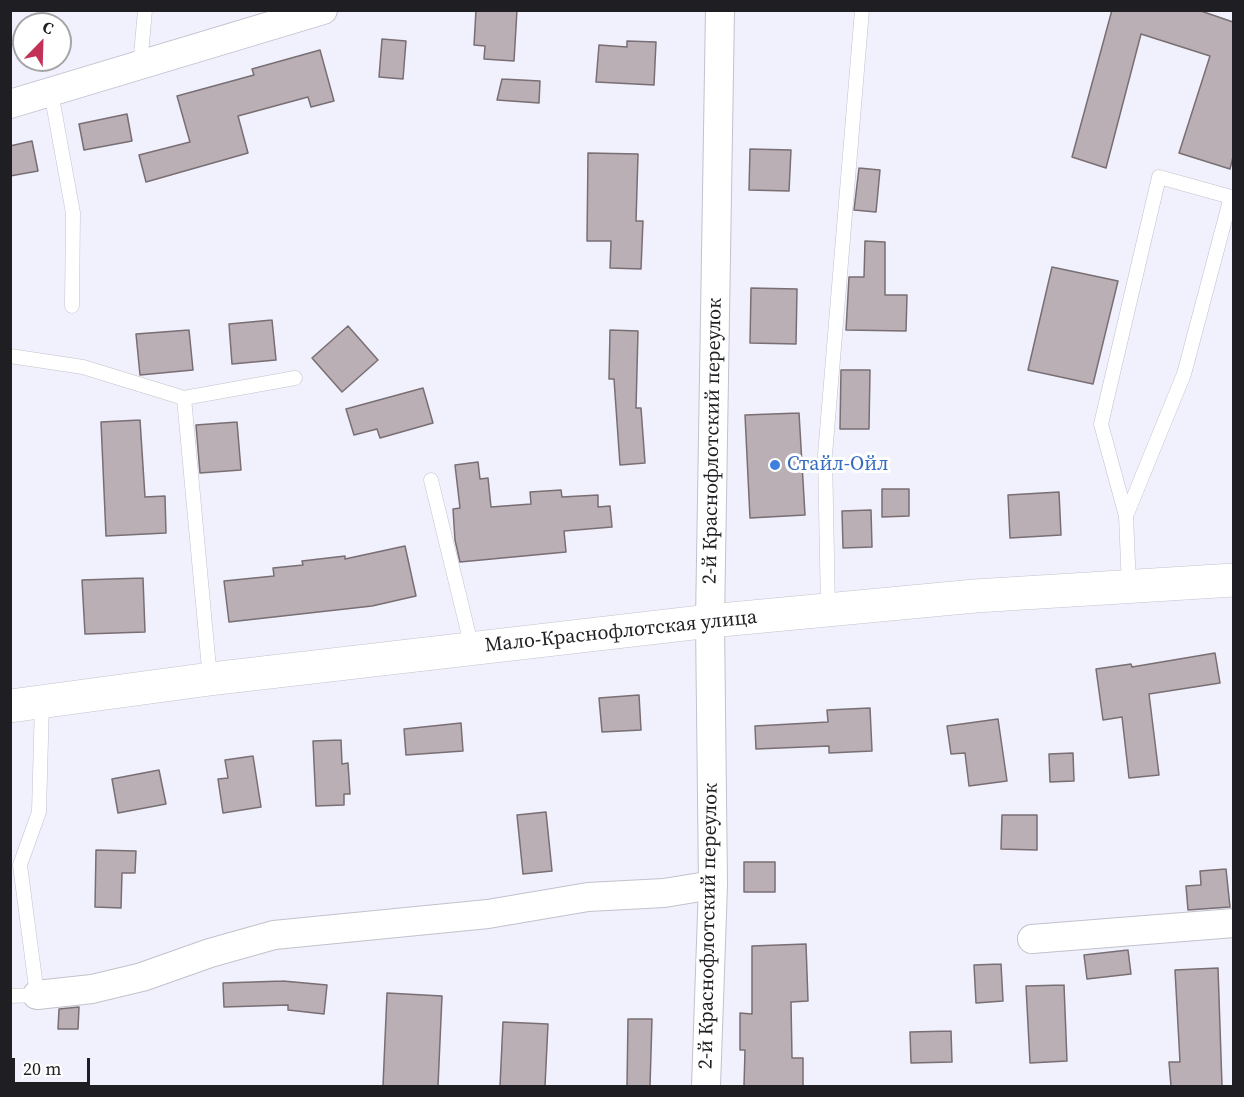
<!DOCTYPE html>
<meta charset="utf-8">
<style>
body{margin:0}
#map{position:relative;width:1244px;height:1097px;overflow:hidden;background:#f0f1fc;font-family:"Source Serif 4",serif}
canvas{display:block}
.frame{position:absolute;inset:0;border:12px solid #1f1f23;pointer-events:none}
.north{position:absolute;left:12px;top:12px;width:60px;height:60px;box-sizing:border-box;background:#fff;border:2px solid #a5a5a7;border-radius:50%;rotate:23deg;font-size:16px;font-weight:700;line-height:24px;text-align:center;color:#1f1f23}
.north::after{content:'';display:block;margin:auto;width:21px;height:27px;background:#c23257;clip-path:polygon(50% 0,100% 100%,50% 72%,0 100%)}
.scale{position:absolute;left:12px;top:1058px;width:78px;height:27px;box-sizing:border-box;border:3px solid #1f1f23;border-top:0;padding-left:8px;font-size:18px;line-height:21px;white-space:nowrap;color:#1f1f23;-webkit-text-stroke:4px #fff;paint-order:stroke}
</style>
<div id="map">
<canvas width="1244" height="1097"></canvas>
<div class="frame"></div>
<div class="north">С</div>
<div class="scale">20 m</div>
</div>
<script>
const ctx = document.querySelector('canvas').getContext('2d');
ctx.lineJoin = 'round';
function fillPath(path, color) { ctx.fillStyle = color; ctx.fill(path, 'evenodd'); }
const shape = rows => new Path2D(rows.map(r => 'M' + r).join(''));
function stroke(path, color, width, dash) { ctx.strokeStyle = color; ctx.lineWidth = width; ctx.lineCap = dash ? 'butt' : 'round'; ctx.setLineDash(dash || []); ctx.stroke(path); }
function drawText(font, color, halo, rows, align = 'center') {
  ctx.font = font + ' "Source Serif 4",serif'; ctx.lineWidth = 6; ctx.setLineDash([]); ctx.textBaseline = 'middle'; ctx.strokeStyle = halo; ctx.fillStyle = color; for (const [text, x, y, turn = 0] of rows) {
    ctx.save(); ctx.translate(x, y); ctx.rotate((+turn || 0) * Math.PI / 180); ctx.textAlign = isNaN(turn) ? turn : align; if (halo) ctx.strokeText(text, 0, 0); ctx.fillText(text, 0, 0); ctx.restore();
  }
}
const building = shape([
 [476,10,517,10,514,61,484,59,485,46,474,45,476,10],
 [1112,10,1198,10,1233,22,1233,157,1230,169,1179,153,1210,56,1141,34,1106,168,1072,157,1112,10],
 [382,39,406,41,403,79,379,77,382,39],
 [627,41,656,42,654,85,596,82,599,45,627,47,627,41],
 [320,50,334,101,311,107,308,97,238,116,248,153,146,182,139,155,190,142,177,96,254,75,252,69,320,50],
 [502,79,540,81,539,103,497,100,502,79],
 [127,114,132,141,84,150,79,124,127,114],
 [32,141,38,171,10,176,10,146,32,141],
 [750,149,791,150,789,191,749,190,750,149],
 [588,153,638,154,636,221,643,221,641,269,610,268,611,241,587,241,588,153],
 [859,168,880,170,876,212,854,210,859,168],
 [865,241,885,242,885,295,907,295,906,331,846,330,849,277,864,277,865,241],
 [1052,267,1118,281,1093,384,1028,370,1052,267],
 [751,288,797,289,796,344,750,343,751,288],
 [272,320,276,360,232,364,229,324,272,320],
 [348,326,378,360,342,392,312,358,348,326],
 [189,330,193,370,140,375,136,334,189,330],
 [610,330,638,331,636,408,641,408,645,463,620,465,614,379,609,379,610,330],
 [841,370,870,370,869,429,840,429,841,370],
 [423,388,433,423,380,438,377,429,354,435,346,409,423,388],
 [799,413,805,515,750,518,745,415,799,413],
 [140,420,145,497,165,496,166,533,106,536,101,422,140,420],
 [237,422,241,470,200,473,196,425,237,422],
 [478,462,480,479,488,478,491,507,531,504,530,492,561,490,562,497,598,495,598,507,610,506,612,527,564,531,566,552,460,562,455,540,453,509,460,508,455,465,478,462],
 [882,489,909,489,909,516,882,517,882,489],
 [1059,492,1061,535,1010,538,1008,495,1059,492],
 [871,510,872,547,843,548,842,511,871,510],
 [405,546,416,596,372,606,229,622,224,581,274,576,273,568,303,565,302,561,345,556,345,559,405,546],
 [143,578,145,632,85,634,82,580,143,578],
 [1215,653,1220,683,1149,694,1159,775,1129,778,1122,717,1103,720,1096,669,1131,664,1132,667,1215,653],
 [639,695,641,730,602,732,599,698,639,695],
 [870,708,872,751,829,753,829,746,756,749,755,726,828,722,827,710,870,708],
 [998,719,1007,781,969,786,965,753,951,754,947,726,998,719],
 [461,723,463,751,406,755,404,729,461,723],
 [341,740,342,764,348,763,350,794,344,794,344,805,316,806,313,741,341,740],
 [1073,753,1074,781,1050,782,1049,754,1073,753],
 [253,756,261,807,223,813,218,779,228,778,225,760,253,756],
 [159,770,166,804,118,813,112,779,159,770],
 [546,812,552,871,523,874,517,815,546,812],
 [1002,815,1037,815,1037,850,1001,849,1002,815],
 [96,850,136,851,135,873,122,873,121,908,95,907,96,850],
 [744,862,775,862,775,892,744,892,744,862],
 [1226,869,1230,907,1188,910,1186,886,1201,885,1200,871,1226,869],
 [806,944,808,1001,791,1002,792,1058,803,1058,803,1086,744,1086,745,1050,740,1050,740,1013,752,1014,752,946,806,944],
 [1128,950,1131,974,1087,979,1084,955,1128,950],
 [1001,964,1003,1001,976,1003,974,965,1001,964],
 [1218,968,1222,1086,1171,1086,1169,1062,1180,1062,1175,970,1218,968],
 [283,981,327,985,324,1014,288,1010,288,1005,224,1007,223,983,283,981],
 [1064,985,1067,1061,1030,1063,1026,986,1064,985],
 [387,993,442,996,438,1086,383,1086,387,993],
 [79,1007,78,1029,58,1029,59,1009,79,1007],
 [628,1019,652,1019,650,1086,627,1086,628,1019],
 [503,1022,548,1024,545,1086,500,1086,503,1022],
 [951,1031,952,1062,911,1063,910,1032,951,1031]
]);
fillPath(building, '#baafb4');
stroke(building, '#786e73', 1.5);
const service = shape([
 [140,66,145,10],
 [51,92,73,213,72,306],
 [10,356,83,367,184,398],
 [431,480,472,648],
 [1126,516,1101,424,1159,177,1231,197,1184,374,1126,516,1129,587],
 [828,610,825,455,862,10],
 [210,679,184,398,295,378],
 [10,996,37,995,20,865,39,812,42,702]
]);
const minor = shape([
 [10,104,323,10],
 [1032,939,1234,923],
 [37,995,92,989,142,977,210,953,274,935,488,914,588,897,664,893,713,885],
 [706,1086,713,885,710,621,720,10]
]);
const tertiary = shape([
 [10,706,210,679,710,621,975,596,1234,580]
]);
stroke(service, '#c1c2cc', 15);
stroke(minor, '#c1c2cc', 30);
stroke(tertiary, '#c1c2cc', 34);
stroke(service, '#fff', 14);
stroke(minor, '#fff', 28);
stroke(tertiary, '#fff', 33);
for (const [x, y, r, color] of [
 [775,465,6,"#3f7fe0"]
]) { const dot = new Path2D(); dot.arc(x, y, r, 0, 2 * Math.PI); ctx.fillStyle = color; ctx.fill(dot); stroke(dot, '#fff', 2); }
drawText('20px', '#1f1f23', '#fff', [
 ["2-й Краснофлотский переулок",713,441,-89],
 ["Мало-Краснофлотская улица",621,632,-6],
 ["2-й Краснофлотский переулок",709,926,-89]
]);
drawText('20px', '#366cbe', '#fff', [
 ["Стайл-Ойл",787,465]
], 'left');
</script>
